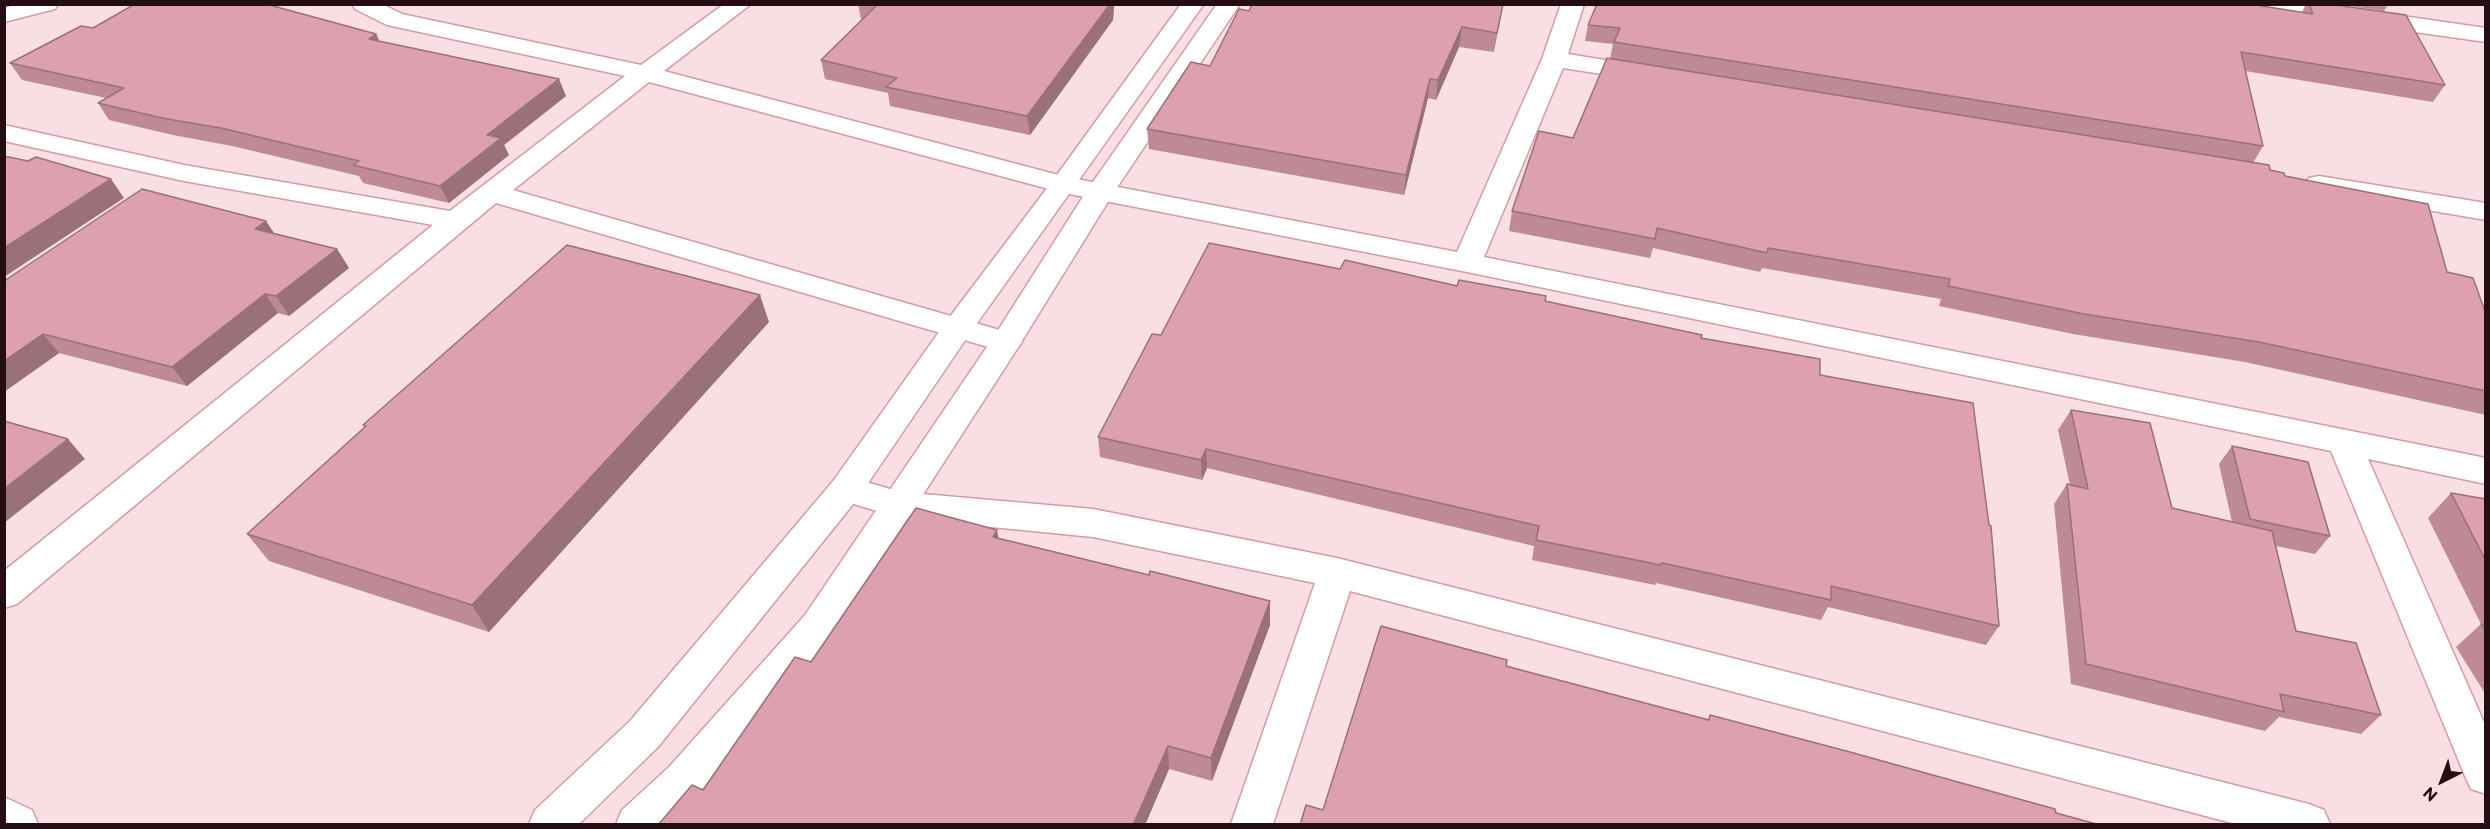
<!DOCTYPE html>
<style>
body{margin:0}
#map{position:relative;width:2490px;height:829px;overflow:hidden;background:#f9dfe4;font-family:Commissioner,sans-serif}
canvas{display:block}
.frame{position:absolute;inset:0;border:6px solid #240e14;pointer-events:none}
.north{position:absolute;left:2412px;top:751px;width:60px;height:60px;-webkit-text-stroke:4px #f9dfe4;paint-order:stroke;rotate:222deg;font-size:16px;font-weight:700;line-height:24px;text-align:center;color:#240e14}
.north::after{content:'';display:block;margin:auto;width:21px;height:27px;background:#240e14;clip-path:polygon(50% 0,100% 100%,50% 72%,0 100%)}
</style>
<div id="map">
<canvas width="2490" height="829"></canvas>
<div class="frame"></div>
<div class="north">N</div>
</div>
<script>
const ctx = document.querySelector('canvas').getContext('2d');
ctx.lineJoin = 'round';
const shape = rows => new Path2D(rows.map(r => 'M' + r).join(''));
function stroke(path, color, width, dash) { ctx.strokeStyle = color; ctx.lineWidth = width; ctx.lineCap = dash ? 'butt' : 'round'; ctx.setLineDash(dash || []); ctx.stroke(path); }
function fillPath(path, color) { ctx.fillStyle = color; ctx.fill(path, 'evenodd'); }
const minor = shape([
 [18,4,58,4,55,9,4,22,4,8,18,4],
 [352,4,382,4,402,14,641,65,724,4,751,4,664,71,1066,177,1457,252,1542,59,1561,4,1584,4,1568,54,1647,67,1656,69,1659,74,1656,79,1647,81,1563,68,1484,257,2486,458,2486,484,2368,459,2486,727,2486,794,2471,789,2465,776,2331,451,1467,272,1064,193,649,82,513,190,1017,335,1022,342,1017,349,1006,352,995,349,496,203,17,604,4,608,4,571,433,225,184,181,4,141,4,125,184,165,450,211,625,76,387,25,355,9,352,4],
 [2255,4,2319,4,2486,28,2486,42,2266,11,2258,9,2255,4],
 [2319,176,2486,203,2486,220,2309,190,2305,184,2309,178,2319,176],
 [846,476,900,492,1093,509,1337,558,2309,804,2324,810,2330,824,2236,824,1350,591,1273,824,1231,824,1315,583,1093,537,900,518,834,498,829,489,834,480,846,476],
 [4,797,32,810,38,824,4,824,4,797]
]);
const tertiary = shape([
 [1181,4,1204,4,968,336,858,498,658,747,579,824,529,824,535,810,630,721,834,480,946,322,1054,179,1181,4],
 [1217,4,1240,4,1114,192,1017,349,831,637,699,793,666,824,616,824,622,810,669,767,805,615,995,335,1086,192,1217,4]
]);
stroke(minor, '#d59aa8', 3);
stroke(tertiary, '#d59aa8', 3);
fillPath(minor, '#fff');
fillPath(tertiary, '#fff');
fillPath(shape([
 [858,4,1114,4,1113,20,1030,135,890,106,888,93,825,79,821,60,862,19,861,19],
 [1503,4,1494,52,1459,47,1436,100,1428,98,1404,195,1149,149,1147,129,1210,66],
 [2306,4,2329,4,2445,85,2433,102,2245,71,2263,146,2253,163,2285,176,2447,272,2486,314,2486,415,2245,362,2073,334,1939,306,1941,299,1762,268,1760,272,1653,248,1650,258,1509,231,1512,211,1573,138,1610,59,1613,44,1585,41,1588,25,2302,12],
 [2338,4,2388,4,2384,11],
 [93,28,376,34,379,41,566,96,504,145,509,155,449,203,363,183,359,176,232,146,173,135,109,120,98,103,106,98,22,80,10,63],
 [266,221,274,233,337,249,349,268,289,316,278,313,187,386,59,353,4,392,4,281],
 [1340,269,1457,286,1545,301,1701,338,1820,375,1999,626,1986,645,1828,607,1821,620,1656,583,1655,585,1532,560,1534,546,1207,468,1202,480,1100,457,1098,437,1161,335],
 [769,322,489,632,269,561,247,534,365,427,363,425],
 [2071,410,2172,508,2232,522,2219,464,2232,446,2330,536,2315,554,2276,546,2296,631,2381,715,2361,734,2279,717,2265,731,2071,684,2054,504,2067,484,2070,485,2058,430],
 [2451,493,2486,499,2486,695,2456,647,2481,624,2428,518],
 [997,530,998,538,1149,575,1270,601,1270,625,1212,781,1169,769,1145,825,658,825,703,790,811,662]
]), '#bd8a96');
fillPath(shape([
 [1110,4,1114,4,1113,20,1030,135,1027,116],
 [1462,27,1459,47,1436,100,1438,80],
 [376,34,384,51,369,39],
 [559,79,566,96,504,145,509,155,449,203,440,186,487,135],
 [1430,79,1428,98,1404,195,1406,175],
 [111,179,124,198,4,277,4,248],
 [266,221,278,240,255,229],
 [337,249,349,268,289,316,276,296],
 [265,294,278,313,187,386,172,367],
 [760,295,769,322,489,632,472,605],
 [43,334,59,353,4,392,4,361],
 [68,439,85,459,4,523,4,489],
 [1206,449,1207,468,1202,480,1201,460],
 [997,530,1001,554,993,537],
 [1270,601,1270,625,1212,781,1211,758],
 [1168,746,1169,769,1145,825,1133,825]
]), '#9a707a');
const building = shape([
 [135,4,266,4,376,34,369,39,559,79,487,135,501,138,440,186,353,165,359,161,221,128,162,118,98,103,124,88,10,63,81,26,93,28,135,4],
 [873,4,1110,4,1027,116,886,87,897,78,821,60,877,5,873,4],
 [1252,4,1503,4,1497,33,1462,27,1438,80,1430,79,1406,175,1147,129,1191,62,1210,66,1239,9,1249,11,1252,4],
 [1597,4,2249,4,2313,14,2309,4,2329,4,2406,15,2445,85,2241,52,2263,146,1614,42,1620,28,1588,25,1597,4],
 [1607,58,2269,165,2270,170,2284,173,2285,176,2428,204,2447,272,2473,278,2486,314,2486,391,2259,342,2084,314,1948,286,1950,279,1768,248,1767,253,1657,228,1655,239,1512,211,1539,131,1573,138,1607,58],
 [4,156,28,161,36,157,111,179,4,248,4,156],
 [142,189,266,221,255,229,337,249,276,296,265,294,172,367,43,334,4,361,4,281,142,189],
 [1209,243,1340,269,1345,260,1457,286,1459,280,1546,296,1545,301,1702,335,1701,338,1820,359,1820,375,1973,403,1989,525,1991,526,1999,626,1831,586,1831,600,1662,563,1661,565,1536,540,1539,526,1206,449,1201,460,1098,437,1152,334,1161,335,1209,243],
 [567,245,760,295,472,605,247,534,366,426,363,425,567,245],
 [2071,410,2150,423,2172,508,2272,531,2296,631,2356,643,2381,715,2280,694,2284,712,2086,664,2067,484,2088,489,2071,410],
 [4,421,68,439,4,489,4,421],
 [2232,446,2308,462,2330,536,2250,519,2232,446],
 [2451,493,2486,499,2486,561,2451,493],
 [916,508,997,530,993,537,1149,575,1150,571,1270,601,1211,758,1168,746,1133,825,658,825,692,785,703,790,795,657,811,662,916,508],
 [2481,624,2486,625,2486,631,2481,624],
 [1381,626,1507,660,1506,666,1709,720,1710,715,1850,752,2055,809,2056,813,2100,825,1300,825,1306,805,1323,810,1381,626]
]);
fillPath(building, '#dca0ae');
stroke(building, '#9a707a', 1.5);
</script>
